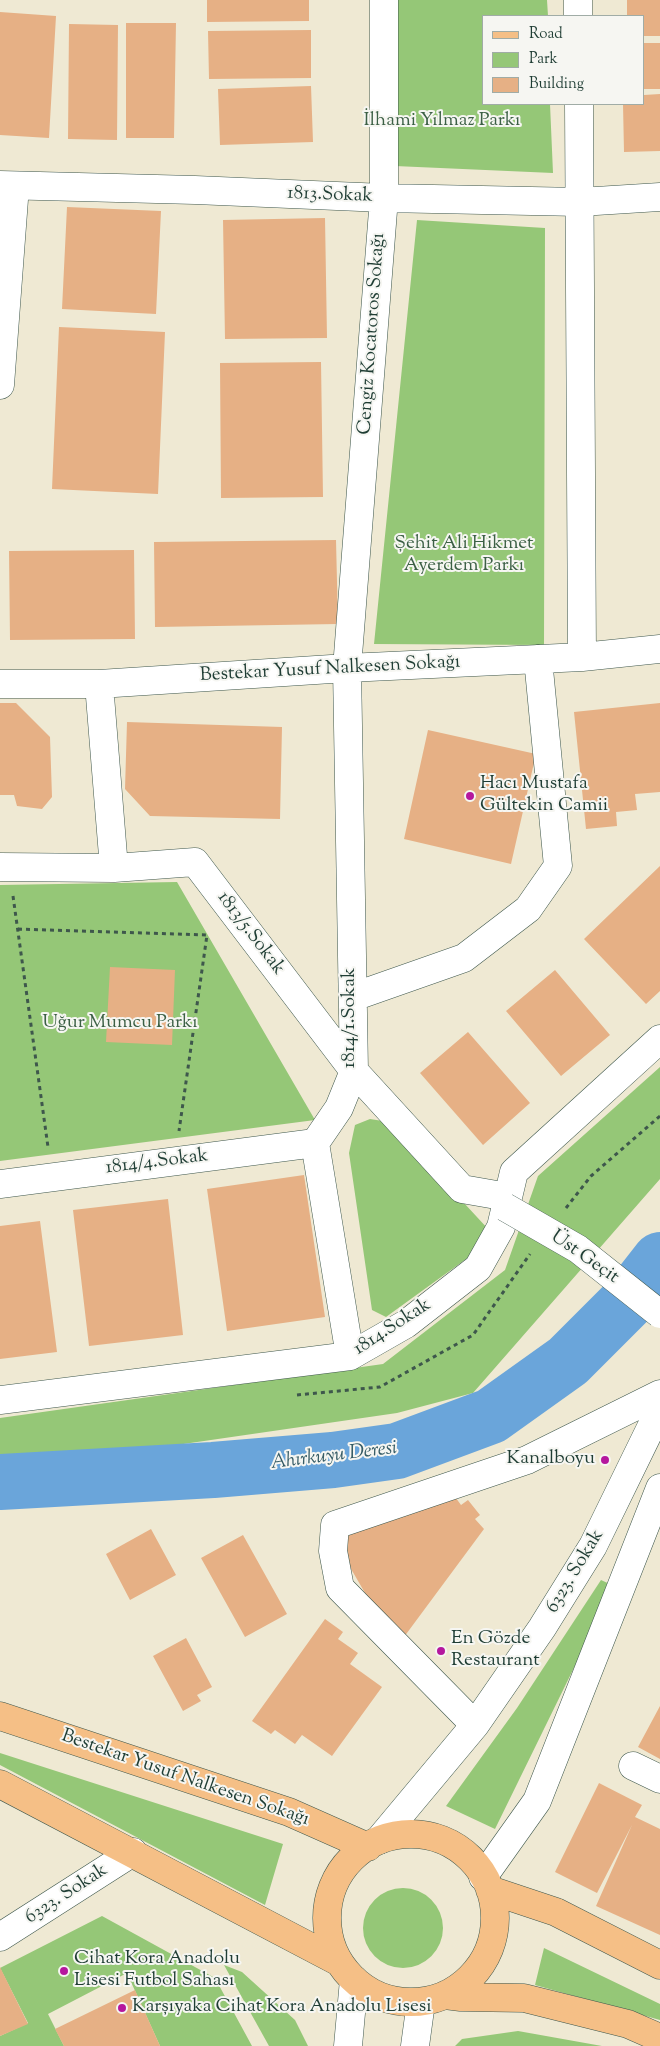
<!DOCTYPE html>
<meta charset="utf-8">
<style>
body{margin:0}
#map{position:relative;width:660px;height:2046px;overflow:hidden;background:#efe9d3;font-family:"Sorts Mill Goudy",serif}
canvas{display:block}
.legend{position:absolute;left:482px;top:15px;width:162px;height:90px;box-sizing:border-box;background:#f6f6f2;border:1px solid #a0aca6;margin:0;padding:6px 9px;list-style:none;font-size:15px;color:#1f3d34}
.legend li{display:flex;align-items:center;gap:10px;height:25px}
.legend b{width:25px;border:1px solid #a0aca6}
</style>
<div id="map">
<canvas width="660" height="2046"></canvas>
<ul class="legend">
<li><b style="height:6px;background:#f5bf86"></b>Road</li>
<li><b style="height:14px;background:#95c777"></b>Park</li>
<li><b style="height:14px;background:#e6b085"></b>Building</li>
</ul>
</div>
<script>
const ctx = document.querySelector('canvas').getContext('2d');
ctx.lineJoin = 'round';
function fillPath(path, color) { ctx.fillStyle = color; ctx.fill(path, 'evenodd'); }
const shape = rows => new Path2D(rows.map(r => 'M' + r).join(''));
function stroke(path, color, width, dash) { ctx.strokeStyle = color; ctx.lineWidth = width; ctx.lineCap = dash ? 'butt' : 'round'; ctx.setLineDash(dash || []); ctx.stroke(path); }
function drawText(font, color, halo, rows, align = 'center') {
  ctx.font = font + ' "Sorts Mill Goudy",serif'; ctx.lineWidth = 4; ctx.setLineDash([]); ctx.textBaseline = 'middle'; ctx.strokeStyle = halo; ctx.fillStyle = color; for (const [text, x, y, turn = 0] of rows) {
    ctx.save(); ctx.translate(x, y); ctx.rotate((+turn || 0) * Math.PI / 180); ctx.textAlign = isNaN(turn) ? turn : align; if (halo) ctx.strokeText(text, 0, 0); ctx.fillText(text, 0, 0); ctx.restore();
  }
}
fillPath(shape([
 [397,0,547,0,548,16,484,16,484,104,550,104,553,173,395,166],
 [417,220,545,228,544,645,374,644],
 [177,882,315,1120,0,1161,0,885],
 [660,1067,660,1179,473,1393,397,1413,80,1459,0,1459,0,1418,383,1364,505,1270,538,1176],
 [370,1119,389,1122,489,1230,473,1254,386,1317,372,1310,349,1153,355,1125],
 [601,1580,614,1586,495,1829,446,1806,517,1708],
 [0,1753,283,1844,265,1905,0,1765],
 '363 1928a40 40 0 1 1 80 0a40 40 0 1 1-80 0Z',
 [102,1916,215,1978,252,2046,160,2046,127,1973,48,2014,64,2046,0,2046,0,2036,28,2023,0,1968],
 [544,1948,660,2004,660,2020,535,1985],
 [224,1965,242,1972,295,2020,308,2046,269,2046],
 [518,2031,602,2046,455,2046,462,2039]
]), '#95c777');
stroke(shape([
 [0,1482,213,1470,333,1460,397,1451,491,1416,568,1361,628,1301,660,1260]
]), '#6aa5da', 56);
fillPath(shape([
 [207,0,309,0,309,21,207,22],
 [627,0,660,0,660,36,644,36,644,16,627,16],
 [0,12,56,16,49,138,0,135],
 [126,23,176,23,174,138,126,138],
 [69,24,118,25,117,140,68,139],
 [311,30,311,78,209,79,208,31],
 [644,43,660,43,660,89,644,89],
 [311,86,313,142,220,145,218,89],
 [660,94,660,151,624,152,623,104,644,104,644,95],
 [67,207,161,211,156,314,62,309],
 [325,218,327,338,225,339,223,220],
 [59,327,165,332,158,494,52,489],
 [321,362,323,497,221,498,220,363],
 [336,540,338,624,155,627,154,542],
 [134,550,135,639,10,640,9,551],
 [0,703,16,703,50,737,52,797,42,809,17,806,14,795,0,795],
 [660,703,660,792,635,794,637,810,616,812,617,826,586,829,574,712],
 [127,722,282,727,280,819,150,816,125,789],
 [428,730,536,754,511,864,404,839],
 [660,866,660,991,646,1004,584,939],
 [110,967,175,970,172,1045,106,1042],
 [555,970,610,1035,561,1076,506,1011],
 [468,1032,530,1103,483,1145,420,1073],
 [304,1175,325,1317,227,1331,207,1189],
 [168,1199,183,1335,89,1346,73,1210],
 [40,1221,57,1352,0,1359,0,1226],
 [453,1494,461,1505,468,1500,480,1515,475,1519,484,1529,404,1637,390,1636,336,1543,340,1532],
 [151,1529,176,1575,130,1600,106,1554],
 [243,1535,287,1614,245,1637,201,1558],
 [325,1619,343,1632,338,1639,358,1653,350,1664,382,1687,332,1756,302,1735,295,1744,275,1730,271,1734,252,1721],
 [186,1638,212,1687,197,1695,201,1701,183,1711,153,1656],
 [660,1706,660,1759,638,1747],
 [599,1783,642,1805,635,1817,660,1829,660,1935,596,1906,632,1825,597,1893,555,1872],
 [0,1967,28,2024,0,2036],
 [135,1990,160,2046,64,2046,55,2029]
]), '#e6b085');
const minor = shape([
 [578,0,578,16],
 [579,104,582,657],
 [0,185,195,190,384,198,580,202,660,197],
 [0,385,15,186],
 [0,684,99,684,347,668,582,657,660,649],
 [99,684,114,868],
 [0,867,114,868,195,862,354,1071,462,1189,508,1197],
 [353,997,464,958,528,909,558,866,538,659],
 [0,1184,315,1143],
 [350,1356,315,1143,339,1108,354,1071,347,668,384,198,384,0],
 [0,1400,350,1356,406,1324,478,1268,501,1227,514,1172,660,1039],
 [475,1725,340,1588,333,1551,335,1525,527,1460,660,1394],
 [633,1766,660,1779],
 [379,1840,475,1725,542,1628,593,1546,660,1409],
 [483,1877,537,1801,660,1488],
 [0,1937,133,1852],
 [348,2046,354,1980],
 [415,2046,421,2002]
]);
const major = shape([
 [0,1716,289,1812,368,1847],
 [0,1784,339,1962],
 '327 1918a84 84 0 1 1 168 0a84 84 0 1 1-168 0Z',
 [490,1890,556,1912,660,1965],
 [445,1995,461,1997,524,1998,628,2024,660,2038]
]);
stroke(minor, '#3e574c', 29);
stroke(major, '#3e574c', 29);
stroke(shape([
 [13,896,48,1147],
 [18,929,207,935,179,1131],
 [566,1208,591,1176,660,1116],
 [297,1395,380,1387,473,1335,530,1254]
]), '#3e574c', 3, [4, 4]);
stroke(minor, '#fff', 28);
stroke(major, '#f5bf86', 28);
const minorBridge = shape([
 [505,1207,578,1249,660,1314]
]);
stroke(minorBridge, '#3e574c', 29, []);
stroke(minorBridge, '#fff', 28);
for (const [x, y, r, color] of [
 [470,796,5,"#b5179e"],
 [605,1460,5,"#b5179e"],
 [441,1651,5,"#b5179e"],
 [64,1971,5,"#b5179e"],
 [122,2008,5,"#b5179e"]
]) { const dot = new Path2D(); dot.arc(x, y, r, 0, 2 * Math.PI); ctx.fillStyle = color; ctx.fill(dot); stroke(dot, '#f6f6f2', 2); }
drawText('19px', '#3c6045', '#f6f6f2', [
 ["İlhami Yılmaz Parkı",442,122],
 ["Şehit Ali Hikmet",464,545],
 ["Ayerdem Parkı",464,567],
 ["Uğur Mumcu Parkı",120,1024]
]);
drawText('19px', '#1f3d34', '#f6f6f2', [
 ["1813.Sokak",330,196,2],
 ["Cengiz Kocatoros Sokağı",373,334,-86],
 ["Bestekar Yusuf Nalkesen Sokağı",330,670,-3],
 ["1813/5.Sokak",250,934,53],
 ["1814/1.Sokak",351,1018,-90],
 ["1814/4.Sokak",157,1163,-7],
 ["Üst Geçit",584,1258,35],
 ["1814.Sokak",393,1328,-33],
 ["6323. Sokak",576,1572,-59],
 ["Bestekar Yusuf Nalkesen Sokağı",185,1779,19],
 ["6323. Sokak",67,1895,-33]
]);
drawText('19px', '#1f3d34', '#f6f6f2', [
 ["Hacı Mustafa",480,785],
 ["Gültekin Camii",480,807],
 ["Kanalboyu",595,1460,"right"],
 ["En Gözde",451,1640],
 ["Restaurant",451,1662],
 ["Cihat Kora Anadolu",74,1960],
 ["Lisesi Futbol Sahası",74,1982],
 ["Karşıyaka Cihat Kora Anadolu Lisesi",132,2008]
], 'left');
drawText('italic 20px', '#365c66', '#f6f6f2', [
 ["Ahırkuyu Deresi",334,1457,-7]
]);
</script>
